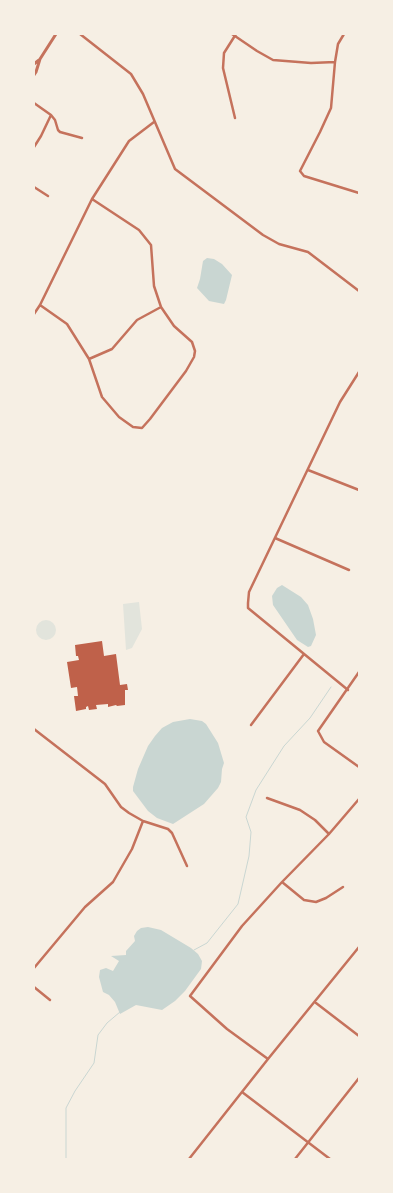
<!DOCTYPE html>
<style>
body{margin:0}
#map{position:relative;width:393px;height:1193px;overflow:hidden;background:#f6efe4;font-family:"Space Grotesk",sans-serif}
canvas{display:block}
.frame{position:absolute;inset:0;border:35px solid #f6efe4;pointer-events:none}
</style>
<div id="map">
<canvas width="393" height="1193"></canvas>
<div class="frame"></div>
</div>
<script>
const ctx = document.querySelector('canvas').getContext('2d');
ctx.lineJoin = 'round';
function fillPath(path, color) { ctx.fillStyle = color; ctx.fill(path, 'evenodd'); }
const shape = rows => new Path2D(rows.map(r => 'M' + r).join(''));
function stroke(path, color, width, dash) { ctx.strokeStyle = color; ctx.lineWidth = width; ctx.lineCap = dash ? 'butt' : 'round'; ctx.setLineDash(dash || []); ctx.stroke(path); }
fillPath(shape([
 [139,602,142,629,132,648,126,650,123,604],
 '36 630a10 10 0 1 1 20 0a10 10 0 1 1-20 0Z'
]), '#e2e4dc');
fillPath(shape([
 [207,258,214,259,222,264,232,275,226,300,224,304,209,301,197,288,200,279,203,261],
 [282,585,301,597,308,605,313,619,316,635,311,646,308,647,297,640,273,605,272,596,277,588],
 [190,719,202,721,206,724,218,743,224,763,222,769,221,782,218,788,204,804,173,824,157,818,148,811,133,791,133,787,138,769,148,746,155,736,162,728,173,722],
 [148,927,161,930,191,948,198,954,202,961,201,969,185,991,175,1001,162,1010,136,1005,120,1014,115,1002,109,995,103,992,99,977,100,970,106,968,113,971,119,961,111,956,126,955,126,951,135,941,134,936,137,931,141,928]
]), '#c9d6d2');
stroke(shape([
 [194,950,207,943,238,904,249,856,251,832,246,817,256,790,284,746,310,718,331,687],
 [66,1159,66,1108,75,1091,94,1063,98,1035,107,1023,120,1012]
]), '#c9d6d2', 1);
fillPath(shape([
 [102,641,104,656,116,654,120,685,127,684,128,690,125,690,125,705,117,706,116,705,108,707,108,704,96,705,97,709,89,710,88,706,86,707,86,709,76,711,74,696,78,696,77,687,71,688,67,662,79,660,78,656,76,656,75,645]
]), '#bf614a');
stroke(shape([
 [80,34,131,74,143,94,175,169,263,235,279,244,308,252,359,291],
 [232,34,257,51,273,60,311,63,335,62],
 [344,34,338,44,335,62,331,108,320,132,300,171,304,176,359,193],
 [34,103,51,115,41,136,34,147],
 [51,115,55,120,58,130,60,132,82,138],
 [235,118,223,68,224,53,236,34],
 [34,187,48,196],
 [40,305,67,324,89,359,102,397,119,417,133,427,142,428,150,419,186,371,194,357,195,351,192,342,174,326,161,307,154,286,151,245,139,230,92,199],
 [34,314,40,305,92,199,129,141,154,122],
 [89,359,112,349,137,320,161,307],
 [308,470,359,490],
 [275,538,349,570],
 [359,672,318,731,324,742,359,767],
 [348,690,248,608,248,603,249,592,340,402,359,372],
 [251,725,304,654],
 [34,729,105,784,121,807,129,813,143,821,168,829,172,833,187,866],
 [267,798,300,810,315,820,329,834],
 [282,882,304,900,316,902,326,898,343,887],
 [34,968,85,907,113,882,132,849,143,821],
 [34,987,50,1000],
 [316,1003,359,1036],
 [268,1059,227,1029,190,996,242,926,282,882,329,834,359,799],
 [242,1092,330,1159],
 [189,1159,268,1059,359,947],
 [295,1159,359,1078]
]), '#c5725c', 2.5);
stroke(shape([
 [34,64,39,60],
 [34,75,36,72,40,59,56,34]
]), '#c5725c', 3);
</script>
